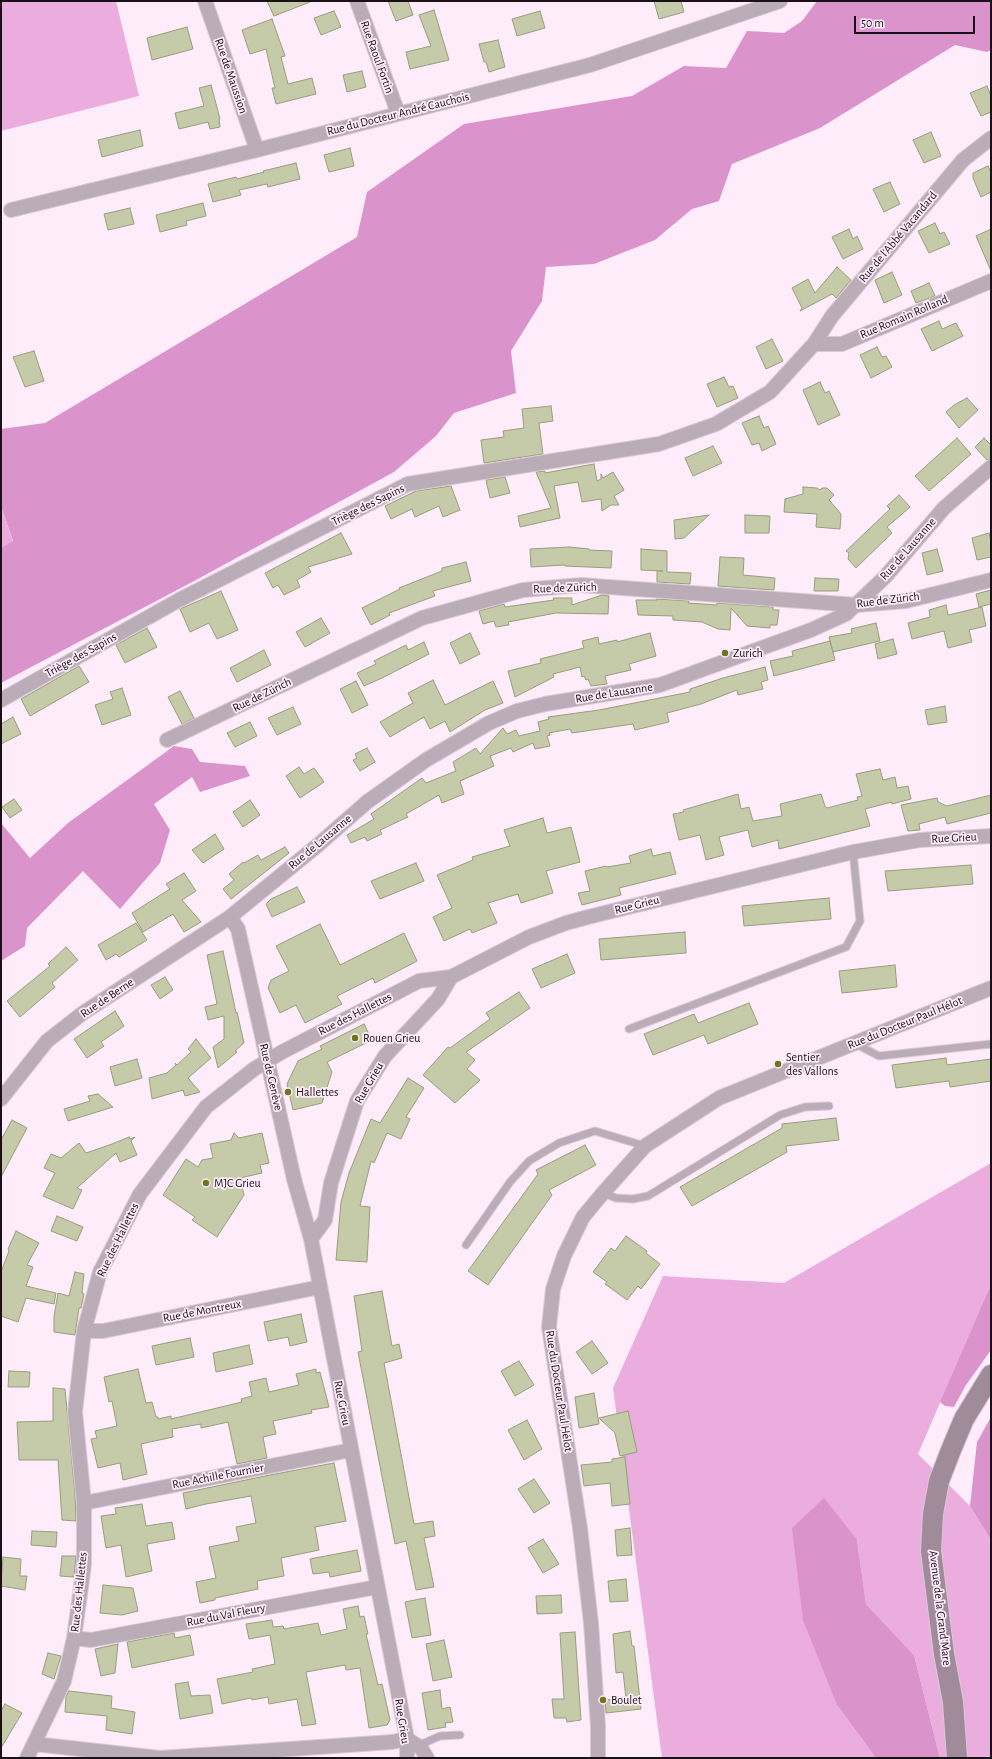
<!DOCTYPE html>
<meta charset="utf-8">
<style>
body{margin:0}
#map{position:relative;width:992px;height:1759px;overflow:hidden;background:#ffecfa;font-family:"Alegreya Sans",sans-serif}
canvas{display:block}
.frame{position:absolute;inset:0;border:2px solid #1a1018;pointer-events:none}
.scale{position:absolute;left:854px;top:16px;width:121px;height:18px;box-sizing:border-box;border:2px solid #1a1018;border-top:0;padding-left:5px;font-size:12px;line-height:14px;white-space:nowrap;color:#1a1018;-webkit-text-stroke:3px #ffecfa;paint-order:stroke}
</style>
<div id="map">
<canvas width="992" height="1759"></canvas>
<div class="frame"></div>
<div class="scale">50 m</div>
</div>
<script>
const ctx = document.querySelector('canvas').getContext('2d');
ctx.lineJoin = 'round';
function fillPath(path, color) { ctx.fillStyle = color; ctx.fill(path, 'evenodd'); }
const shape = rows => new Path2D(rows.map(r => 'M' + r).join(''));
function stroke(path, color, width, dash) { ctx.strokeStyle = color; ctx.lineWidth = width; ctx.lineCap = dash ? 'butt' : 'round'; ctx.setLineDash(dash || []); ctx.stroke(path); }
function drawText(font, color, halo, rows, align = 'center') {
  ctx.font = font + ' "Alegreya Sans",sans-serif'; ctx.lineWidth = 3.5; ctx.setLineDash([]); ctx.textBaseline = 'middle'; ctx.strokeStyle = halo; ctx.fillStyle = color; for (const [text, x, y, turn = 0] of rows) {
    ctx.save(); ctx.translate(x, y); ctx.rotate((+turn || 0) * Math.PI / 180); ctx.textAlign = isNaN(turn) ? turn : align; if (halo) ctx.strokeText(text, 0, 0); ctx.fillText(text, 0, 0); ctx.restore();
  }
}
fillPath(shape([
 [1,1,116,1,139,96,1,131],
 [1,506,13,542,1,548],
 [991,1163,991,1287,988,1291,918,1454,970,1506,991,1540,991,1758,940,1758,914,1655,866,1604,857,1540,837,1705,876,1758,662,1758,613,1388,663,1276,784,1283]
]), '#eaaddd');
fillPath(shape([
 [817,1,991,1,991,50,987,52,955,45,820,128,732,164,719,201,692,209,655,240,594,264,546,267,542,301,511,351,516,393,454,413,436,436,394,472,196,580,1,683,1,548,13,541,1,506,1,429,45,423,357,237,367,192,464,124,632,96,684,66,726,68,747,31,784,33,802,21],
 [174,746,192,749,200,762,245,766,250,776,200,792,192,777,154,804,170,830,160,863,120,909,83,871,27,928,25,946,1,961,1,823,30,858,68,823],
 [991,1287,991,1350,966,1385,954,1407,945,1406,940,1402,988,1291],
 [991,1417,991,1540,970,1506,977,1442],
 [824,1498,857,1540,866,1604,914,1655,940,1758,876,1758,837,1705,803,1620,792,1528]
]), '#db93cc');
const building = shape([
 [267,1,310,1,310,2,274,16,267,1],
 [388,1,408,1,413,15,396,21,388,1],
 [654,1,681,1,684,12,659,19,654,1],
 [434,10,449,60,410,69,406,52,431,46,419,15,434,10],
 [334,11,341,27,321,35,314,18,334,11],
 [540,11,545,28,517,36,512,19,540,11],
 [272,19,285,56,281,57,288,84,312,78,316,94,276,104,272,88,275,88,266,49,250,54,242,30,272,19],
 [187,27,193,49,152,60,147,38,187,27],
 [498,40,505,67,489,72,486,62,484,62,479,44,498,40],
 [362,71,366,87,347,92,343,75,362,71],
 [211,85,220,119,219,119,220,127,210,129,208,122,179,129,175,113,204,106,199,88,211,85],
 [987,86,991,96,991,112,981,116,970,93,987,86],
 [140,130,143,146,102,157,98,140,140,130],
 [931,132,941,156,924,163,913,140,931,132],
 [350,148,354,166,329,172,324,155,350,148],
 [296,163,300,179,268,187,267,184,239,190,241,195,213,202,208,184,236,177,237,179,264,172,263,171,296,163],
 [988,166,991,173,991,192,981,197,973,178,973,173,988,166],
 [890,182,900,204,884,212,873,189,890,182],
 [203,203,206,216,186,221,187,225,160,232,156,215,203,203],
 [130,208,134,224,108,230,104,214,130,208],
 [935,223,940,234,944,232,950,244,929,253,918,231,935,223],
 [849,229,853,239,857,236,863,249,843,259,832,237,849,229],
 [991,229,991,271,976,236,991,229],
 [837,267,851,280,836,298,832,294,800,311,802,308,792,288,808,279,815,293,837,267],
 [892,272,902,295,884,303,875,280,892,272],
 [929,283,935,296,916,303,911,291,929,283],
 [939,321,942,329,956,323,963,336,932,351,921,329,939,321],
 [772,339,783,361,766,369,756,347,772,339],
 [877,347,882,357,886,356,892,367,871,378,860,355,877,347],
 [34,351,44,381,25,387,13,357,34,351],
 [724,377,729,387,733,386,738,398,717,407,707,384,724,377],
 [820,382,825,393,829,391,840,415,818,425,803,390,820,382],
 [967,398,978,410,959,428,946,412,954,405,967,398],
 [551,406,553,421,539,423,543,454,484,463,481,440,504,437,503,431,524,428,522,409,551,406],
 [759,416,764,428,768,426,776,444,762,451,759,443,752,445,742,423,759,416],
 [957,438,971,454,929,491,915,476,957,438],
 [984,438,991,445,991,459,987,460,975,447,984,438],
 [713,446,722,463,693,476,685,458,713,446],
 [594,464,597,481,601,479,601,474,603,478,613,472,624,490,614,496,619,505,611,505,602,511,601,499,582,502,578,482,554,486,560,518,520,527,518,516,551,508,536,472,545,471,545,473,594,464],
 [505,477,510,493,490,498,486,480,505,477],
 [451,486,460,510,443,517,439,506,415,517,412,509,391,519,385,506,416,491,451,486],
 [803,487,817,488,820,490,822,488,827,488,834,495,829,500,841,514,840,529,816,527,817,514,784,512,785,499,803,494,803,487],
 [899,495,910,507,887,527,892,533,856,568,848,559,849,553,846,551,890,509,887,506,899,495],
 [709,515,684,538,675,539,674,520,709,515],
 [745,515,770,516,769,533,745,533,745,515],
 [341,533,352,554,308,567,311,572,297,580,300,587,284,595,278,585,273,588,265,573,341,533],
 [989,533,991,542,991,557,977,560,972,538,989,533],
 [569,547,589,549,589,550,612,551,611,568,565,566,564,565,531,567,530,549,569,547],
 [641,549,667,551,667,572,691,573,690,584,657,582,657,571,663,571,641,570,641,549],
 [937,549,943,571,927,575,922,553,937,549],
 [720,557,744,558,743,575,775,578,774,590,718,586,720,557],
 [466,562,471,581,433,591,435,596,389,613,390,615,371,625,362,608,400,589,399,588,442,571,442,568,466,562],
 [815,578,839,579,838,591,814,591,815,578],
 [991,590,991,604,979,607,976,594,991,590],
 [221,591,238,630,217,639,209,623,190,632,180,609,221,591],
 [602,595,609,596,608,614,556,613,508,622,509,625,496,627,494,621,483,624,479,611,504,604,505,607,554,600,553,598,572,598,572,605,602,595],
 [657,599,689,601,688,603,717,605,717,603,773,607,773,610,779,610,777,625,770,625,770,628,747,626,731,608,730,630,718,629,702,622,673,620,673,616,638,615,636,600,657,600,657,599],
 [946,605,948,615,982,607,986,626,969,630,972,642,948,648,944,631,912,639,908,623,930,617,929,610,946,605],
 [321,618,330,633,305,647,296,632,321,618],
 [876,623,880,641,833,652,829,637,852,633,851,629,876,623],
 [147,628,157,647,125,663,116,645,147,628],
 [470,633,480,654,460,664,450,643,470,633],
 [650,633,656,656,629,664,631,670,605,676,607,684,591,686,588,679,586,680,584,676,582,677,580,667,553,674,554,677,515,697,508,671,541,663,540,659,584,648,582,641,598,637,599,644,617,640,617,642,650,633],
 [893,639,897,654,878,659,875,644,893,639],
 [830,641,835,660,774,676,770,661,793,656,792,651,830,641],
 [424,642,429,654,382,678,364,686,357,673,376,664,374,661,406,645,408,650,424,642],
 [264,650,271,665,237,682,230,668,264,650],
 [79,666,89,682,30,716,21,699,79,666],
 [765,667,768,680,761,682,763,689,738,695,737,690,701,704,667,713,669,722,635,730,633,724,572,733,570,729,549,733,550,735,547,736,550,746,535,749,533,743,513,752,511,748,490,756,494,766,460,781,464,794,442,803,439,795,406,814,408,817,380,830,382,834,367,841,365,837,351,843,347,835,374,819,371,814,422,778,426,783,456,771,453,762,476,748,480,754,503,728,507,734,516,730,519,736,540,731,538,722,549,719,548,717,599,710,690,692,690,689,723,678,765,667],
 [433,680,445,705,493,681,503,703,485,710,450,732,445,721,430,729,424,717,390,737,380,722,413,703,408,693,433,680],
 [356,681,368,705,352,713,340,689,356,681],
 [122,688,131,715,102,725,95,705,113,699,110,692,122,688],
 [180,691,194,718,182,724,168,697,180,691],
 [945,706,947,722,928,725,925,710,945,706],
 [293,707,301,724,277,735,268,718,293,707],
 [13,717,21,734,1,744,1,724,13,717],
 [250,722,257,736,235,747,227,733,250,722],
 [367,748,375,762,360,771,353,760,357,758,355,754,367,748],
 [299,767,304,774,314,768,324,782,300,798,286,776,299,767],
 [880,769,883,780,895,777,897,788,908,786,911,799,892,804,892,802,865,809,870,826,779,849,778,840,752,847,748,830,719,837,724,855,706,860,700,835,679,840,673,814,684,812,683,810,738,794,741,809,749,807,753,821,782,816,780,804,821,794,825,806,827,808,858,800,857,797,862,796,856,774,880,769],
 [991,795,991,813,947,824,945,817,919,824,920,830,908,831,901,805,937,798,938,802,947,806,991,795],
 [14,799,22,810,10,818,2,807,14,799],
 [250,800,260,815,243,827,233,812,250,800],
 [543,818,547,833,571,827,580,862,546,871,553,893,521,903,518,894,488,903,497,923,472,933,470,929,444,941,433,917,452,908,437,875,473,860,472,857,510,846,504,830,543,818],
 [215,834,224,849,203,863,192,850,215,834],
 [285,847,289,853,231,899,223,889,234,880,229,874,243,862,244,863,258,855,261,860,285,847],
 [651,849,653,856,670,852,676,874,619,888,621,895,582,905,578,893,590,891,585,871,606,866,607,867,631,863,629,856,651,849],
 [416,863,424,881,380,899,371,881,416,863],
 [971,865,973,884,888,891,885,871,971,865],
 [184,873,196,891,182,900,201,922,184,932,173,914,143,932,132,913,170,889,166,884,184,873],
 [297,887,305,902,272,917,266,904,271,899,297,887],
 [829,898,831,919,744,926,742,906,829,898],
 [136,923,147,940,119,957,116,954,106,960,98,945,136,923],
 [320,924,340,965,404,933,417,961,375,983,373,978,337,996,342,1004,305,1023,296,1005,280,1013,268,988,271,980,289,971,276,946,320,924],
 [685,932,686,953,601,960,599,939,685,932],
 [66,947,78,960,52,983,55,987,20,1017,7,1001,50,966,48,964,66,947],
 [223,951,236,1013,237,1012,244,1043,235,1051,237,1052,218,1068,213,1047,224,1039,224,1016,208,1020,205,1007,217,1004,207,955,223,951],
 [567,954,575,973,541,988,532,969,567,954],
 [895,965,897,987,842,993,839,971,895,965],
 [165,977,173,990,160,999,151,985,165,977],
 [519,992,530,1008,466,1052,475,1060,467,1069,480,1080,455,1103,423,1075,448,1047,450,1048,490,1019,486,1013,519,992],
 [749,1003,758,1024,708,1044,704,1035,653,1055,644,1034,694,1014,698,1023,749,1003],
 [115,1011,124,1026,101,1042,104,1046,87,1058,74,1039,115,1011],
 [364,1024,372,1040,327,1062,332,1072,322,1103,293,1110,287,1084,298,1061,322,1049,320,1046,364,1024],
 [196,1039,211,1058,188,1078,200,1092,185,1096,183,1090,152,1099,149,1078,167,1073,176,1065,175,1063,177,1065,191,1052,188,1049,196,1039],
 [946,1058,947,1065,991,1059,991,1081,950,1087,949,1081,896,1088,892,1065,946,1058],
 [137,1059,142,1078,115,1086,110,1067,137,1059],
 [408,1078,424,1088,406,1117,410,1119,401,1139,387,1133,374,1163,371,1161,360,1206,370,1207,367,1262,336,1260,341,1202,349,1173,371,1119,380,1123,408,1078],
 [98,1094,113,1107,68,1121,64,1109,90,1101,88,1096,98,1094],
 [836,1118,839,1140,786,1146,787,1152,692,1206,680,1187,782,1128,782,1124,836,1118],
 [12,1120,27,1128,1,1177,1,1140,12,1120],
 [234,1133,239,1138,262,1133,269,1163,260,1165,262,1173,240,1178,244,1195,217,1237,192,1220,195,1217,163,1195,186,1159,198,1167,202,1160,213,1158,210,1144,231,1140,234,1133],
 [129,1137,130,1139,135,1137,131,1141,137,1155,120,1162,116,1153,77,1188,82,1190,73,1209,43,1196,55,1173,44,1168,51,1154,61,1158,79,1143,86,1153,112,1144,129,1137],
 [585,1145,596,1165,549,1190,552,1195,488,1285,468,1271,538,1174,536,1170,585,1145],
 [57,1216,83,1227,77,1241,51,1231,57,1216],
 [16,1231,39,1243,27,1265,33,1267,26,1286,56,1293,54,1304,26,1298,18,1322,1,1316,1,1272,9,1251,8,1249,16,1231],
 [626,1236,647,1251,646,1253,660,1264,641,1289,638,1286,627,1300,605,1284,607,1282,593,1272,611,1248,615,1251,626,1236],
 [75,1272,84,1274,82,1293,84,1294,81,1308,79,1308,75,1335,54,1332,54,1317,58,1293,69,1296,75,1272],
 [382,1291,392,1346,399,1344,402,1358,384,1363,414,1524,433,1521,435,1536,424,1538,434,1587,416,1590,406,1541,395,1544,358,1352,362,1351,354,1296,382,1291],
 [301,1314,307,1342,290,1346,288,1337,268,1341,264,1322,301,1314],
 [190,1338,194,1357,156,1365,152,1346,190,1338],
 [592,1341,608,1363,592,1374,576,1352,592,1341],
 [249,1345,253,1364,216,1372,213,1353,249,1345],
 [519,1361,534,1385,515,1396,501,1371,519,1361],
 [138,1369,146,1403,152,1402,156,1417,158,1417,158,1419,171,1416,171,1419,242,1402,241,1399,252,1396,249,1382,266,1378,269,1392,299,1385,296,1374,316,1369,316,1373,320,1372,329,1407,311,1410,312,1413,273,1421,276,1434,263,1437,267,1458,237,1464,228,1422,201,1428,201,1424,172,1429,173,1437,141,1444,147,1474,123,1480,120,1463,98,1468,91,1439,97,1438,95,1431,117,1426,112,1401,109,1402,104,1377,138,1369],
 [9,1371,30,1372,29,1387,8,1387,9,1371],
 [53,1388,65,1389,75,1494,76,1521,62,1520,58,1460,19,1460,17,1422,53,1421,53,1388],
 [594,1393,599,1424,579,1428,575,1397,594,1393],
 [628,1411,637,1452,620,1456,615,1433,599,1418,628,1411],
 [527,1420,542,1449,524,1460,508,1430,527,1420],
 [625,1457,630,1504,612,1506,610,1483,584,1486,581,1465,612,1462,612,1459,625,1457],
 [334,1463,346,1521,315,1527,319,1550,281,1558,284,1576,257,1581,258,1589,215,1598,215,1600,200,1603,196,1582,216,1578,209,1547,239,1541,236,1527,256,1523,251,1496,206,1504,186,1509,183,1493,270,1475,334,1463],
 [534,1479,550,1503,534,1513,518,1489,534,1479],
 [142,1504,146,1526,172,1522,175,1539,147,1544,152,1571,126,1577,121,1545,106,1548,101,1516,116,1514,115,1508,142,1504],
 [630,1528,632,1555,617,1556,615,1530,630,1528],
 [32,1531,57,1532,56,1547,31,1545,32,1531],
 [543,1539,559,1564,543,1573,528,1548,543,1539],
 [357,1550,361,1571,330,1577,329,1572,313,1574,310,1559,357,1550],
 [62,1556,76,1556,74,1577,60,1576,62,1556],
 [3,1557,21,1559,20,1576,27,1576,25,1590,1,1586,3,1557],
 [626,1579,628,1601,610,1602,608,1581,626,1579],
 [103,1585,133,1588,138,1611,122,1615,100,1613,103,1585],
 [561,1595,562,1613,537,1614,536,1596,561,1595],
 [425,1598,431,1635,412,1638,405,1602,425,1598],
 [358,1606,360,1617,364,1616,368,1634,366,1634,378,1685,382,1684,390,1720,387,1725,369,1728,360,1668,346,1670,345,1665,306,1672,316,1724,302,1726,297,1699,269,1704,268,1697,252,1700,251,1698,222,1704,217,1679,253,1672,252,1669,275,1664,270,1635,249,1639,246,1624,272,1620,273,1627,283,1626,284,1629,318,1623,321,1635,347,1629,343,1609,358,1606],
 [630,1631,632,1646,634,1646,641,1709,606,1713,605,1700,626,1698,623,1672,616,1673,613,1634,630,1631],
 [575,1632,581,1720,567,1722,566,1718,554,1718,552,1699,564,1699,560,1633,575,1632],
 [174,1633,175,1638,190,1635,194,1655,132,1668,127,1642,174,1633],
 [444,1640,452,1677,433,1681,426,1644,444,1640],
 [118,1644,115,1673,101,1676,95,1649,118,1644],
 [48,1653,61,1656,54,1679,42,1674,48,1653],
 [188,1682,191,1696,210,1695,213,1713,180,1719,175,1684,188,1682],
 [440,1690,442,1709,450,1707,453,1722,445,1723,446,1727,428,1730,422,1693,440,1690],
 [69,1691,112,1696,111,1708,135,1712,132,1734,106,1730,107,1716,65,1712,66,1696,69,1691],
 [5,1704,22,1713,1,1748,1,1711,5,1704]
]);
fillPath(building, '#c5caa8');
stroke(building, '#989d7c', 1);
const lane = shape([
 [629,1029,846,947,860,921,853,852],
 [854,1043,879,1056,991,1044],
 [603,1193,616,1198,633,1199,648,1196,780,1115,805,1107,829,1106],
 [466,1245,510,1182,529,1161,559,1143,595,1131,645,1146],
 [421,1748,424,1743,440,1736,460,1735]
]);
const street = shape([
 [205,1,257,150],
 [357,1,398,113],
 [11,210,257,150,590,65,780,1],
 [814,344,842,344,991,281],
 [1,700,179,600,408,484,659,444,716,424,770,392,814,344,832,316,963,160,991,138],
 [167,740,422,618,523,590,581,585,857,605,906,601,991,580],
 [230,917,238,929,294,1179,311,1239,407,1739,407,1758],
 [1,1099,47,1041,83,1013,230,917,318,845,367,802,426,760,489,723,517,711,545,704,660,685,811,630,846,614,885,577,944,508,991,467],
 [311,1239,325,1220,331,1183,357,1101,385,1056,438,999,451,977,529,937,566,923,588,917,853,852,920,840,991,836],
 [84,1331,103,1331,320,1287],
 [84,1503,351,1450],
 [74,1638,91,1640,377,1587],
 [407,1739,421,1748,427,1758],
 [34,1744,160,1758,392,1742,407,1739],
 [27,1758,64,1681,74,1638,84,1565,84,1503,75,1412,84,1331,100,1272,140,1194,206,1107,254,1069,282,1052,419,981,451,977],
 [598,1758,598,1726,591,1623,580,1528,549,1327,553,1289,564,1256,583,1217,603,1193,645,1146,719,1098,991,988]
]);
const secondary = shape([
 [957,1758,953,1702,944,1654,931,1551,933,1514,939,1481,951,1450,964,1419,991,1375]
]);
stroke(lane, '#dac9d6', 9);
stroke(street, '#dac9d6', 16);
stroke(secondary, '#dac9d6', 22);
stroke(lane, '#bbadb7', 7);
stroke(street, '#bbadb7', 14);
stroke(secondary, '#9f8b9a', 20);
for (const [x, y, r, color] of [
 [725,653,4,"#6d751f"],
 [355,1038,4,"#6d751f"],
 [778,1064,4,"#6d751f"],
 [288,1092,4,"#6d751f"],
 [206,1183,4,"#6d751f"],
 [603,1700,4,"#6d751f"]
]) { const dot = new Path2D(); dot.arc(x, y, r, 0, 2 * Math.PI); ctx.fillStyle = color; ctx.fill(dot); stroke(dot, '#ffecfa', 1.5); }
drawText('12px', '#1a1018', '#ffecfa', [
 ["Rue Raoul Fortin",377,57,70],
 ["Rue de Maussion",231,76,71],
 ["Rue du Docteur André Cauchois",398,114,-14],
 ["Rue de l'Abbé Vacandard",898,237,-50],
 ["Rue Romain Rolland",904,317,-23],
 ["Triège des Sapins",368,505,-26],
 ["Rue de Lausanne",908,549,-49],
 ["Rue de Zürich",565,588,-2],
 ["Rue de Zürich",888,600,-7],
 ["Triège des Sapins",81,655,-29],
 ["Rue de Lausanne",614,693,-9],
 ["Rue de Zürich",262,695,-26],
 ["Rue Grieu",954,838,-3],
 ["Rue de Lausanne",320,842,-40],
 ["Rue Grieu",637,905,-14],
 ["Rue de Berne",107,998,-34],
 ["Rue des Hallettes",355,1014,-27],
 ["Rue du Docteur Paul Hélot",905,1023,-22],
 ["Rue de Genève",271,1077,77],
 ["Rue Grieu",369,1083,-60],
 ["Rue des Hallettes",118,1240,-64],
 ["Rue de Montreux",202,1311,-11],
 ["Rue du Docteur Paul Hélot",559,1391,81],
 ["Rue Grieu",342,1403,79],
 ["Rue Achille Fournier",218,1476,-11],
 ["Rue des Hallettes",79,1592,-84],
 ["Avenue de la Grand'Mare",940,1608,83],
 ["Rue du Val Fleury",226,1615,-11],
 ["Rue Grieu",402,1721,81]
]);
drawText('12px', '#1a1018', '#ffecfa', [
 ["Zurich",733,653],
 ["Rouen Grieu",363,1038],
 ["Sentier",786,1057],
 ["des Vallons",786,1071],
 ["Hallettes",296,1092],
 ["MJC Grieu",214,1183],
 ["Boulet",611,1700]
], 'left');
</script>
